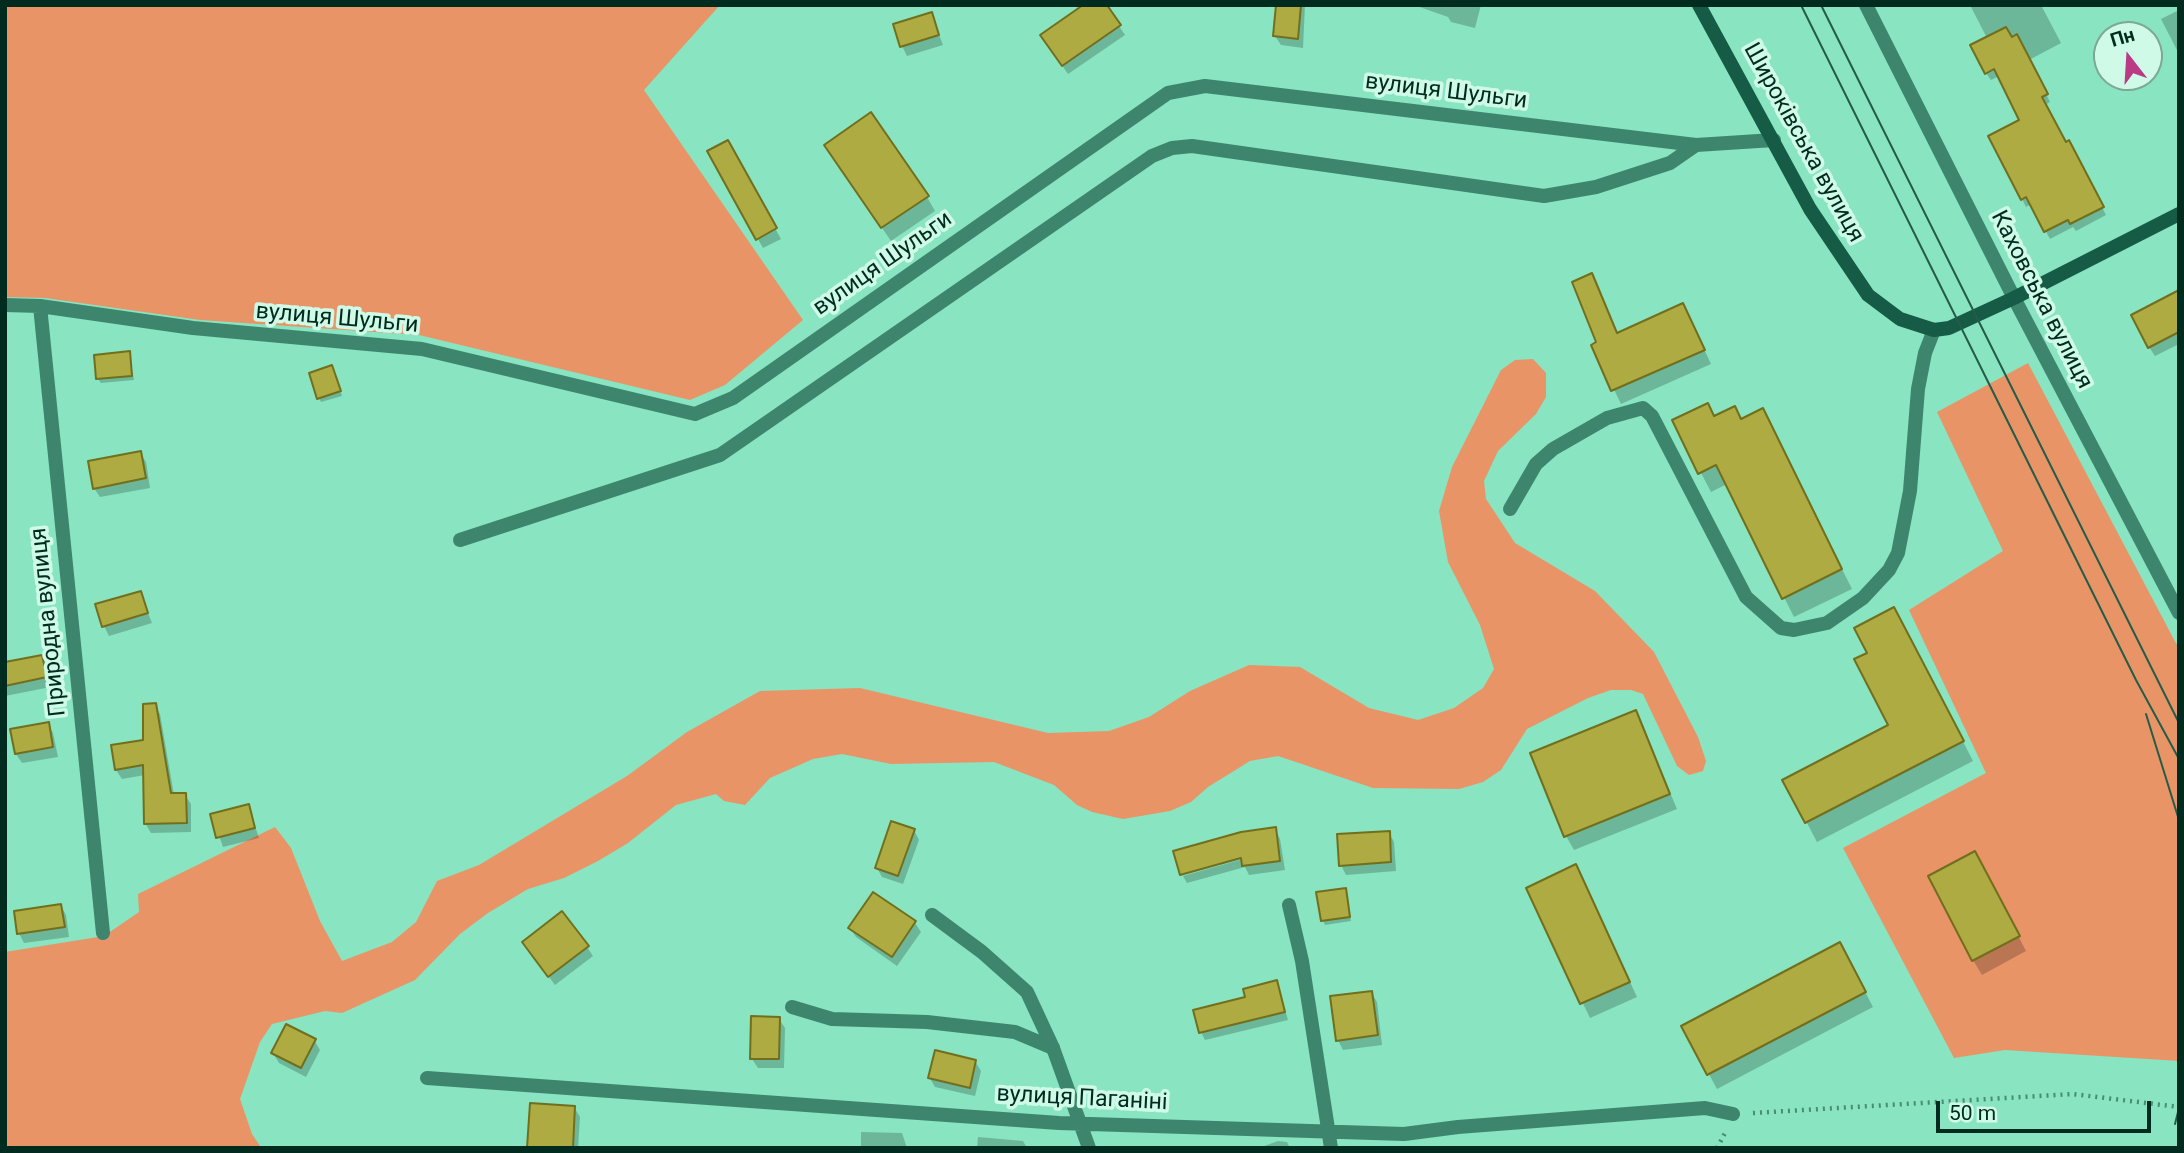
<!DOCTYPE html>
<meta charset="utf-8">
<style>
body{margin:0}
#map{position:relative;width:2184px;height:1153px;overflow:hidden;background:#88e4c1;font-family:Roboto,sans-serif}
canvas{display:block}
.frame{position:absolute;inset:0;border:7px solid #012b1e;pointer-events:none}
.north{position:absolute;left:2093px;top:21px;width:70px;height:70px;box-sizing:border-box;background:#cffae8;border:2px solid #7da797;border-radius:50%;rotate:343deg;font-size:19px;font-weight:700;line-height:28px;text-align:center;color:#012b1e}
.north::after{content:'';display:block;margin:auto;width:24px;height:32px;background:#ba3a86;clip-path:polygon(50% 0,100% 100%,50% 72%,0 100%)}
.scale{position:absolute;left:1936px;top:1101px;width:215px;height:32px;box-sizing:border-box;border:4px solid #012b1e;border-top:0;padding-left:9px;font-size:21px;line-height:24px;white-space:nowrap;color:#012b1e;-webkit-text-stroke:5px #cffae8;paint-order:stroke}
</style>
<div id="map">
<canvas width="2184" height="1153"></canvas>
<div class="frame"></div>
<div class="north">Пн</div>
<div class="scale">50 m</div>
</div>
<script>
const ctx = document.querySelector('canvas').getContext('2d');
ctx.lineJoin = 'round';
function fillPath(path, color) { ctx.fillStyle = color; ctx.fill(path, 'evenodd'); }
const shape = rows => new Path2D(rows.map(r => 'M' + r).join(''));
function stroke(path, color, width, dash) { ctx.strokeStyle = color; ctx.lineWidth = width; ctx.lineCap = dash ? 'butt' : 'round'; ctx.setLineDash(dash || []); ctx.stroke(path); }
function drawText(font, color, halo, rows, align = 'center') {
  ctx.font = font + ' Roboto,sans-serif'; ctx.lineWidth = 7; ctx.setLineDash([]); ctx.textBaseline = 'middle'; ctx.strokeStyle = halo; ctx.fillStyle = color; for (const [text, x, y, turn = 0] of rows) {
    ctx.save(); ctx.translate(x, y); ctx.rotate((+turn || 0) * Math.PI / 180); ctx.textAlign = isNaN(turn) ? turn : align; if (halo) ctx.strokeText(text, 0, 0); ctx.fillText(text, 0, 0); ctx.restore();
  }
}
fillPath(shape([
 [5,5,720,5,644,90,803,320,725,385,690,400,419,335,200,320,45,298,5,297],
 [1533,359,1546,373,1546,397,1536,414,1498,451,1484,481,1486,499,1515,543,1595,591,1654,652,1698,737,1706,761,1703,771,1689,775,1677,766,1643,694,1631,690,1611,690,1588,698,1527,729,1501,770,1483,782,1459,789,1373,788,1278,756,1250,761,1208,787,1191,802,1170,811,1123,819,1092,812,1077,805,1054,785,994,762,891,764,842,754,813,759,770,778,745,805,724,801,716,794,676,805,628,843,598,861,564,878,528,889,488,913,460,934,415,980,342,1013,325,1011,272,1024,260,1042,240,1099,252,1134,260,1146,266,1148,5,1148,5,952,104,936,139,912,138,894,275,827,291,848,320,921,342,961,392,942,416,922,437,881,479,865,627,776,687,732,760,691,860,688,1048,733,1109,731,1149,717,1190,691,1249,665,1300,667,1369,708,1418,720,1454,708,1483,688,1494,669,1480,625,1448,562,1439,511,1452,467,1501,370,1515,360],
 [2028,363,2179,649,2179,1061,2005,1050,1954,1058,1843,848,1986,773,1909,610,2003,551,1937,412]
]), '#e99467');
fillPath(shape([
 [1278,5,1305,5,1303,48,1281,45,1275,36],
 [1414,5,1481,5,1475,28,1451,22,1448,17],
 [1970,5,2041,5,2061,43,2029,60,2050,102,2045,105,2065,144,2072,150,2106,215,2076,231,2073,227,2050,239,2031,204,2026,207,2022,199,2021,121,1999,76,1991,80,1986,73,1987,38],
 [2179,10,2179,54,2161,19],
 [931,14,943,45,907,56,902,46],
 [1119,26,1125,35,1068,74,1048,45],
 [727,142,781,239,763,248,709,152],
 [826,146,927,197,935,211,891,241],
 [1592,275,1618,334,1683,305,1711,364,1621,404,1593,346,1599,343],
 [2179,326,2179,344,2155,356,2149,347],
 [129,353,134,380,101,383,98,379],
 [334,371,342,396,321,402,319,398],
 [1762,410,1852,589,1794,617,1727,484,1711,492,1674,421,1714,417,1741,421],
 [140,453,146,462,150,488,100,497,94,488],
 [140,593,152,623,109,636,104,626],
 [1905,629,1973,761,1817,842,1785,781,1890,726],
 [42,657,51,687,5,696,5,664],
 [155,705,160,714,174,795,185,795,191,804,191,832,151,833,145,823,145,775,122,779,116,770,145,741],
 [1636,712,1677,809,1574,850,1566,836],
 [48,724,53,733,58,757,22,763,16,754,12,731],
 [248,806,259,838,223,847,212,815],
 [1275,829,1280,839,1285,870,1249,875,1245,867,1187,883,1183,876,1250,857],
 [914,830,919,840,903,884,882,877,877,868],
 [1389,833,1394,842,1396,871,1346,875,1341,865],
 [1983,868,2026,951,1982,975,1973,960],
 [1583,881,1637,997,1590,1018,1528,889],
 [1345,890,1351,921,1325,925,1323,920],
 [874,894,915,923,921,932,897,966,856,937,850,928],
 [61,906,66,915,69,937,24,943,19,933],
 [524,943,587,947,593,956,555,985],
 [1848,959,1873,1007,1717,1089,1683,1026],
 [1277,982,1288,1020,1205,1040,1201,1032],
 [1371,992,1377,1002,1382,1045,1343,1050,1338,1040],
 [779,1019,785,1028,784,1068,758,1068,752,1059],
 [314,1040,320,1050,306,1077,279,1063,273,1053],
 [975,1061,981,1071,975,1096,935,1087,929,1077],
 [574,1107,580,1117,578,1148,529,1148],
 [861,1132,902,1133,907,1148,861,1148],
 [978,1137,1023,1141,1027,1148,977,1148],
 [1278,1141,1287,1142,1290,1148,1259,1148]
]), '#0003');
const building = shape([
 [1083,5,1107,5,1121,25,1062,66,1040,35,1083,5],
 [1276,5,1301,5,1298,39,1273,36,1276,5],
 [932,12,939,35,900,47,893,24,932,12],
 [2006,27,2012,37,2017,34,2048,94,2042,97,2066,142,2069,140,2104,207,2070,224,2068,220,2044,232,2026,197,2021,200,1988,136,2019,120,1994,69,1985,74,1970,45,2006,27],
 [871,112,929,196,881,228,824,145,871,112],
 [728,140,777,228,756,240,707,151,728,140],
 [1592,273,1617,333,1683,303,1705,350,1611,391,1591,345,1596,342,1572,282,1592,273],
 [2179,290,2179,332,2148,348,2131,315,2179,290],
 [130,351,132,376,96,379,94,355,130,351],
 [332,365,341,391,317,399,309,373,332,365],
 [1708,403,1714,416,1735,406,1741,419,1763,408,1842,569,1782,599,1716,465,1698,474,1672,420,1708,403],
 [141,451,146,478,93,489,88,461,141,451],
 [141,591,148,613,102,627,95,604,141,591],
 [1894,607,1964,741,1805,823,1782,780,1888,725,1854,659,1867,653,1854,628,1894,607],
 [42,655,47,677,5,686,5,662,42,655],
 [156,703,171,793,186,793,187,823,144,824,143,765,115,770,111,745,143,740,143,704,156,703],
 [1636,710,1670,794,1564,837,1530,753,1636,710],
 [49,722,53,747,15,754,10,729,49,722],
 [249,804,255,828,216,838,210,814,249,804],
 [891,821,915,829,898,876,875,868,891,821],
 [1276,827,1280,861,1242,866,1241,858,1180,875,1173,851,1241,832,1276,827],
 [1390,831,1391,862,1339,866,1337,834,1390,831],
 [1975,851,2020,936,1972,961,1928,876,1975,851],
 [1576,864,1630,982,1580,1004,1526,888,1576,864],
 [1346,888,1350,917,1321,921,1316,892,1346,888],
 [873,892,916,921,892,957,848,928,873,892],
 [61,904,65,927,17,934,14,911,61,904],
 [562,911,589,946,548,977,522,942,562,911],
 [1840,942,1866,992,1707,1075,1681,1026,1840,942],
 [1277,980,1285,1012,1199,1033,1193,1010,1245,997,1243,989,1277,980],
 [1372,991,1378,1035,1336,1041,1330,996,1372,991],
 [751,1016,780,1017,779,1059,750,1059,751,1016],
 [286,1024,316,1039,301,1068,271,1053,286,1024],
 [935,1050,976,1060,970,1088,928,1078,935,1050],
 [530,1103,575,1106,573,1148,527,1148,530,1103]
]);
fillPath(building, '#adab41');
stroke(building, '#716f1d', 2);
stroke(shape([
 [1753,1113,2073,1094,2179,1107],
 [1717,1148,1725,1133]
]), '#488c74', 4.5, [2, 5]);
stroke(shape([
 [1510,509,1536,464,1553,449,1607,418,1643,408,1652,416,1746,597,1781,628,1794,630,1827,623,1863,598,1889,570,1898,553,1910,491,1918,389,1925,353,1934,330],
 [460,540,720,455,1152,156,1172,148,1192,146,1544,196,1596,187,1670,163,1696,145],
 [792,1007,832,1019,927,1022,1015,1032,1053,1048]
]), '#3d866d', 14);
stroke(shape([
 [1866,5,2014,298,2179,613],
 [5,305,40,306,193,328,422,349,695,414,733,398,1168,93,1205,86,1696,145,1774,140],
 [40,306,103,933],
 [1289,905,1302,961,1331,1148],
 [932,915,982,952,1027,992,1053,1048,1089,1148],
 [427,1078,1059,1123,1404,1134,1458,1127,1705,1108,1733,1114]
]), '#3d866d', 14);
stroke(shape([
 [1699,5,1810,209,1868,295,1900,319,1934,330,1949,328,2014,298,2179,214]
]), '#155b46', 14);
stroke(shape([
 [1801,5,2136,680,2179,759],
 [1821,5,2179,723],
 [2146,714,2179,820],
 [2175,1124,2179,1108]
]), '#255c49', 2);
drawText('23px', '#012b1e', '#cffae8', [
 ["вулиця Шульги",1446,92,7],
 ["Широківська вулиця",1803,143,61],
 ["вулиця Шульги",883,264,-35],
 ["Каховська вулиця",2041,300,63],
 ["вулиця Шульги",337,319,5],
 ["Природна вулиця",49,622,-96],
 ["вулиця Паганіні",1082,1099,3]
]);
</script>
